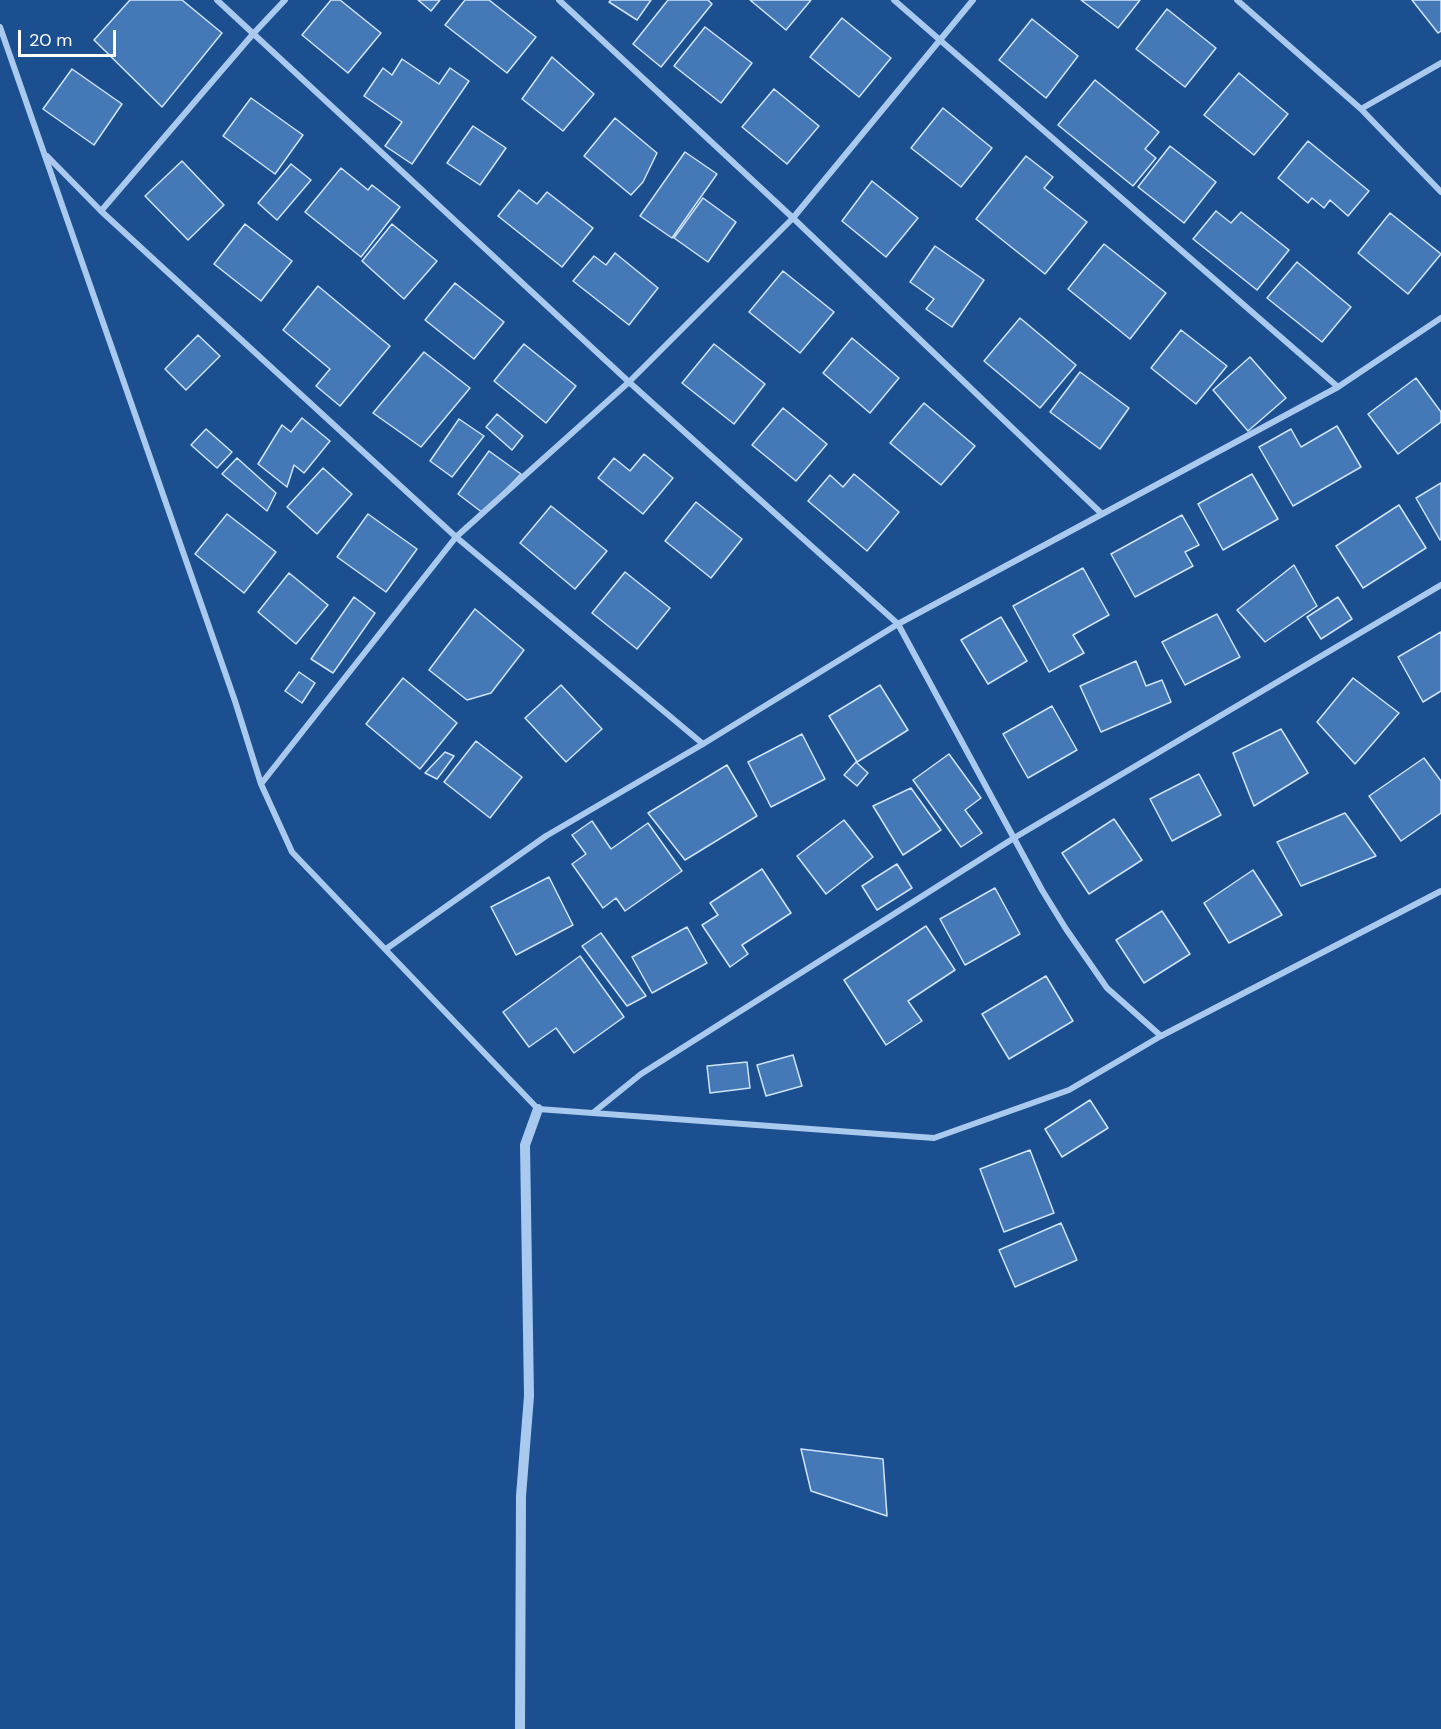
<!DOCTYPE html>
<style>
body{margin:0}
#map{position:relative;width:1441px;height:1729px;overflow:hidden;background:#1b4f8f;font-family:"DM Sans",sans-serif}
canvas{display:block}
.scale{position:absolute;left:18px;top:30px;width:98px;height:27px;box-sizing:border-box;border:3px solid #fff;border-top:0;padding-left:8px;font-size:18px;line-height:21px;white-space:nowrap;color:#fff;-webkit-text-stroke:4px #1b4f8f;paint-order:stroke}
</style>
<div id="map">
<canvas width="1441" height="1729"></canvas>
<div class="scale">20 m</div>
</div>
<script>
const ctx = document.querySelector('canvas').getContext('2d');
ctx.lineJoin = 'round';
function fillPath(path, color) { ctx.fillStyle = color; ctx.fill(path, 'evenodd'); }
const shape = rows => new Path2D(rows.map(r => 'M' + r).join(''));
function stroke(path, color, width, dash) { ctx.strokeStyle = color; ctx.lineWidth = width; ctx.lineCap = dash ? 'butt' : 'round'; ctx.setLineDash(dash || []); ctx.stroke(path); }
const building = shape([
 [130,0,182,0,222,33,162,107,94,40,130,0],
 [331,0,340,0,381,33,348,73,302,35,331,0],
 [418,0,440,0,431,11,418,0],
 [465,0,489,0,536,37,507,73,445,25,465,0],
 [611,0,651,0,637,20,609,2,611,0],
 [668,0,708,0,712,4,661,67,633,44,668,0],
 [750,0,811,0,786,30,750,0],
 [1081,0,1140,0,1118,28,1081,0],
 [1412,0,1441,0,1441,31,1438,33,1412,0],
 [1167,9,1216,48,1185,87,1136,49,1167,9],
 [842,18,891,58,859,97,810,57,842,18],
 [1032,19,1078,56,1046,98,999,60,1032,19],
 [705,27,752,63,721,103,674,66,705,27],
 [552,57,594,94,563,131,522,99,552,57],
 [402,59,439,84,450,68,469,81,412,164,385,146,402,122,364,96,383,68,392,75,402,59],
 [72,69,122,104,94,145,43,109,72,69],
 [1239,73,1288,114,1254,155,1204,115,1239,73],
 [1095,80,1159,132,1145,149,1156,158,1133,186,1058,125,1095,80],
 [774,89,819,126,787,164,742,127,774,89],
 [251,98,303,135,275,174,223,136,251,98],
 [943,108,992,148,961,187,911,148,943,108],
 [615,118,657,153,643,182,631,195,584,156,615,118],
 [473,126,506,148,480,185,447,163,473,126],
 [1308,141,1369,191,1348,216,1330,200,1324,208,1312,198,1308,203,1278,178,1308,141],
 [1170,146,1216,182,1184,223,1138,187,1170,146],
 [685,152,717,174,672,238,640,216,685,152],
 [1026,156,1053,177,1044,188,1087,222,1045,274,976,219,1026,156],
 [182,161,224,205,188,240,145,196,182,161],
 [291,164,311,180,277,220,258,203,291,164],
 [341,168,368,190,372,185,400,207,361,257,305,212,341,168],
 [872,181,918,218,886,257,842,221,872,181],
 [519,190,537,204,547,192,593,228,562,267,498,216,519,190],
 [703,198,736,222,708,262,674,238,703,198],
 [1216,211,1231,223,1241,212,1289,250,1257,290,1193,239,1216,211],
 [1390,213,1441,254,1408,294,1358,253,1390,213],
 [245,224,292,261,261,301,214,264,245,224],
 [392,224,437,261,404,299,362,261,392,224],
 [1104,244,1166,293,1130,339,1068,289,1104,244],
 [935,246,984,280,952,327,926,309,934,299,910,282,935,246],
 [615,253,658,288,629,325,573,281,594,256,606,265,615,253],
 [1297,262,1351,307,1322,342,1267,298,1297,262],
 [783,271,834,312,800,353,749,312,783,271],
 [455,283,504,322,474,359,425,320,455,283],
 [318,286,390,346,340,406,316,386,330,369,283,330,318,286],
 [1020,318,1076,365,1040,408,984,361,1020,318],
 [1181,330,1227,366,1196,404,1151,368,1181,330],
 [198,335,220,356,186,390,165,369,198,335],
 [852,338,899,378,870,413,823,373,852,338],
 [524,344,576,386,546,423,494,381,524,344],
 [714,344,765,384,734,424,682,383,714,344],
 [424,352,470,388,421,447,373,413,424,352],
 [1250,357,1286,398,1248,431,1213,390,1250,357],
 [1080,372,1129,408,1100,449,1050,412,1080,372],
 [1416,378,1441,412,1441,422,1398,454,1368,414,1416,378],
 [924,403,975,446,941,485,890,443,924,403],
 [783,408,827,444,796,481,752,445,783,408],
 [497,414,523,436,512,450,486,427,497,414],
 [302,418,330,441,304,473,294,465,287,487,258,464,282,425,291,432,302,418],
 [459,419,484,436,452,477,430,461,459,419],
 [1337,426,1361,467,1293,506,1259,447,1291,429,1301,447,1337,426],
 [206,429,232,452,217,468,191,445,206,429],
 [489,451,521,474,483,513,458,494,489,451],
 [644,454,673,478,643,514,598,478,614,458,630,471,644,454],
 [237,458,276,493,267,511,222,474,237,458],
 [323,468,352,494,317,534,287,507,323,468],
 [854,474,899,512,867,551,808,501,830,475,843,487,854,474],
 [1252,474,1278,519,1223,550,1198,504,1252,474],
 [1441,483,1441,539,1440,540,1416,498,1441,483],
 [696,502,742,539,711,578,665,541,696,502],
 [1399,505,1426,548,1363,588,1336,546,1399,505],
 [551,506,607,551,575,589,520,543,551,506],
 [227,514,276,552,244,593,195,554,227,514],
 [368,514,417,549,386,592,337,557,368,514],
 [1182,515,1199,545,1185,552,1193,566,1135,597,1111,554,1182,515],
 [1294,565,1317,606,1265,642,1237,610,1294,565],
 [1083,568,1109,615,1073,635,1084,653,1049,672,1013,606,1083,568],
 [625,572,670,608,637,649,592,613,625,572],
 [289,573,328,605,296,644,258,612,289,573],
 [354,597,375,613,333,673,311,659,354,597],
 [1338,597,1352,619,1321,639,1307,617,1338,597],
 [475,609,524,650,491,693,467,700,429,670,475,609],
 [1217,614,1240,657,1185,685,1162,642,1217,614],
 [1001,617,1027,661,988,684,961,640,1001,617],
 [1441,632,1441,691,1423,702,1398,657,1441,632],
 [1136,661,1146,686,1162,680,1171,702,1101,732,1080,686,1136,661],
 [299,672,315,683,302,703,285,691,299,672],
 [403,678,457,723,420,769,366,724,403,678],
 [1353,678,1399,713,1355,764,1317,722,1353,678],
 [561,685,602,729,566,762,525,718,561,685],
 [880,685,908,730,857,762,829,716,880,685],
 [1052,706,1077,750,1028,778,1003,734,1052,706],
 [1281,729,1308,773,1254,806,1233,753,1281,729],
 [802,734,825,779,771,807,748,762,802,734],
 [476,741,522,777,490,818,444,782,476,741],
 [445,752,454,756,437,779,425,773,445,752],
 [949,754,981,798,965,810,982,833,961,847,913,780,949,754],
 [1424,758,1441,781,1441,813,1401,841,1369,796,1424,758],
 [856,762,868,773,857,786,844,775,856,762],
 [727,765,757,816,685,860,648,813,727,765],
 [1199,774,1221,815,1172,841,1150,799,1199,774],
 [911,788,941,830,903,855,873,806,911,788],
 [1345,813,1376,856,1301,886,1277,842,1345,813],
 [1114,819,1142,860,1089,894,1062,853,1114,819],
 [844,820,873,857,826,894,797,856,844,820],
 [592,821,611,849,648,823,682,871,625,911,616,898,603,908,572,864,586,854,572,835,592,821],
 [897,864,912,888,877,910,862,886,897,864],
 [762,869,791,913,742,945,748,954,730,967,702,925,718,915,710,903,762,869],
 [1253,870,1282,915,1229,943,1204,903,1253,870],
 [549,877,573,925,516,955,491,907,549,877],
 [995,888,1020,934,965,965,940,919,995,888],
 [1162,911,1190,954,1144,983,1116,940,1162,911],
 [926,926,955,970,908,1001,922,1021,886,1045,844,980,926,926],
 [687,927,707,963,652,993,632,957,687,927],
 [601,933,646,996,627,1006,582,946,601,933],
 [580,956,624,1017,574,1053,556,1028,529,1047,503,1012,580,956],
 [1046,976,1073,1021,1009,1059,982,1014,1046,976],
 [793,1055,802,1086,766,1096,757,1065,793,1055],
 [747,1062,750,1088,710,1093,707,1066,747,1062],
 [1090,1100,1108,1128,1062,1157,1045,1129,1090,1100],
 [1030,1150,1054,1213,1004,1232,980,1169,1030,1150],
 [1061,1223,1077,1260,1015,1287,999,1250,1061,1223],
 [801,1449,883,1459,887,1516,811,1491,801,1449]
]);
fillPath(building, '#4478b7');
stroke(building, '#cfe3fa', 1.5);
stroke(shape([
 [217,0,629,382,898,624,1042,890,1066,929,1107,988,1161,1036],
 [559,0,793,218,1102,514],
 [894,0,1338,387],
 [1237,0,1361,109,1441,192],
 [0,27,235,701,261,784,292,852,538,1109,934,1138,1069,1090,1161,1036,1441,891],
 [1361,109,1441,63],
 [47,156,101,211,456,537,703,744],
 [101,211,253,34,285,0],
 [261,784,456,537,629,382,793,218,973,0],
 [386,949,546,836,703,744,898,624,1338,387,1441,318],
 [594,1112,641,1074,1014,838,1441,585]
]), '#a9c9ee', 6);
stroke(shape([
 [520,1729,521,1496,529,1396,525,1145,538,1109]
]), '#a9c9ee', 10);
</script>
